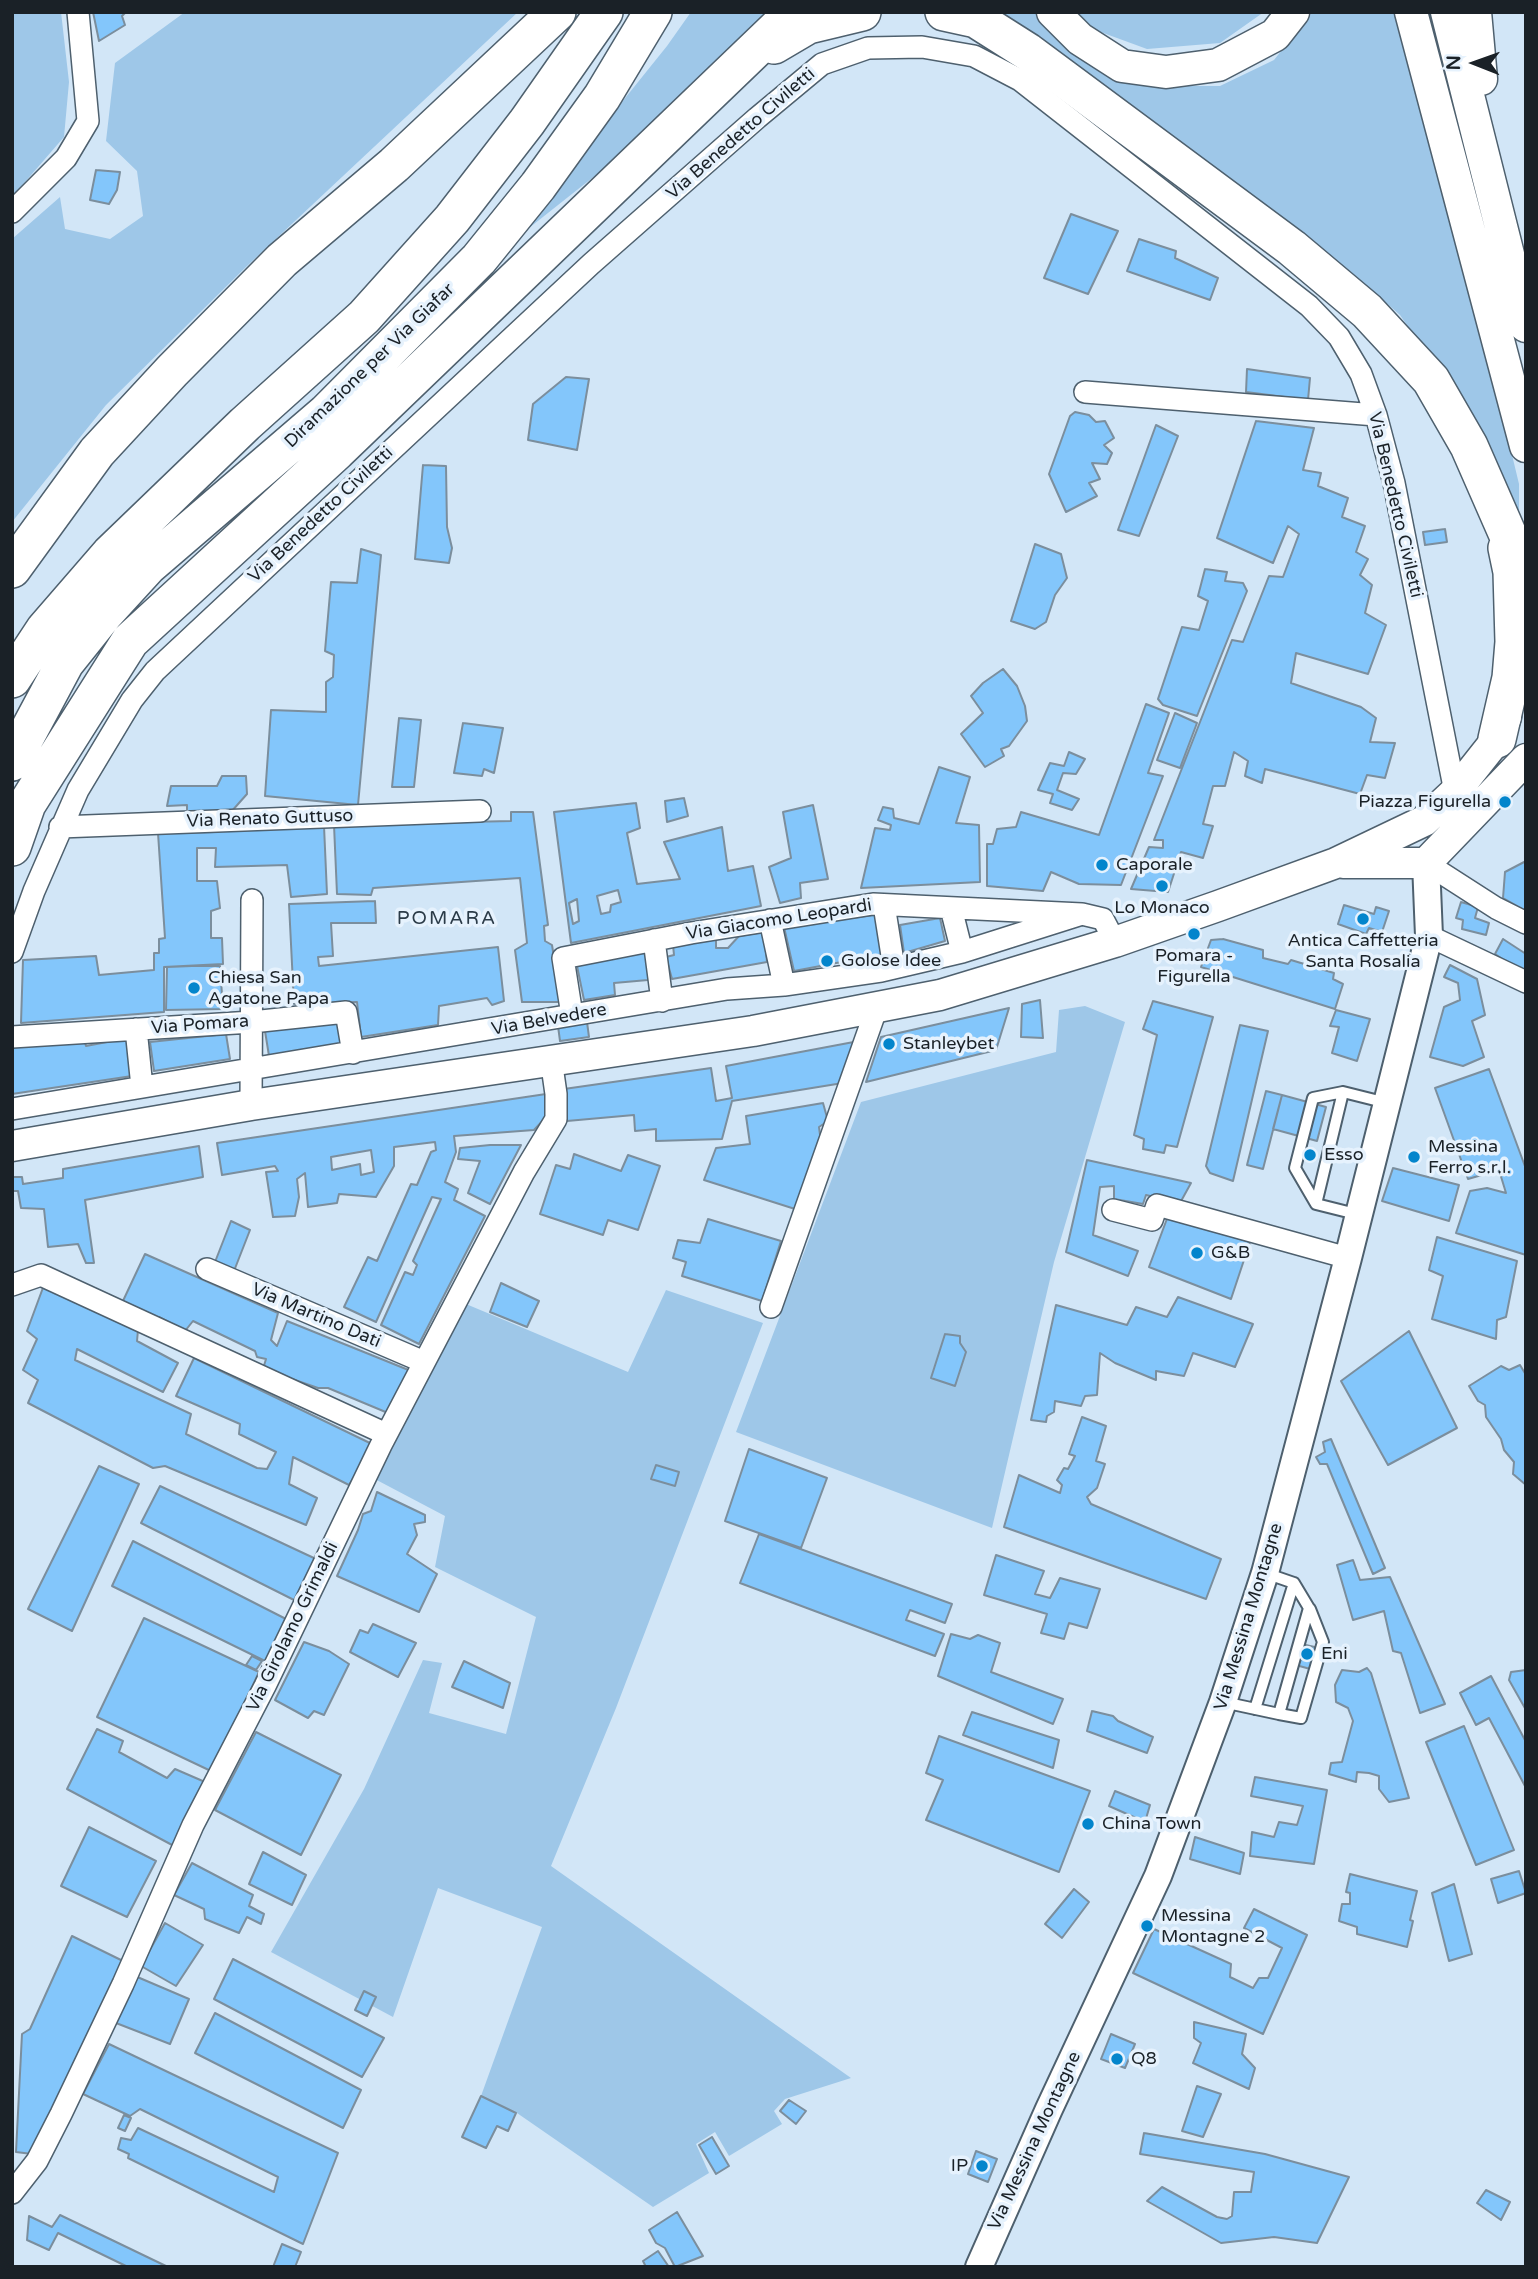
<!DOCTYPE html>
<style>
body{margin:0}
#map{position:relative;width:1538px;height:2279px;overflow:hidden;background:#d2e6f7;font-family:"Varela Round",sans-serif}
canvas{display:block}
.frame{position:absolute;inset:0;border:14px solid #1a2127;pointer-events:none}
.north{position:absolute;left:1440px;top:28px;width:70px;height:70px;-webkit-text-stroke:5px #e6f2fd;paint-order:stroke;rotate:271deg;font-size:19px;font-weight:700;line-height:28px;text-align:center;color:#1a2127}
.north::after{content:'';display:block;margin:auto;width:24px;height:32px;background:#1a2127;clip-path:polygon(50% 0,100% 100%,50% 72%,0 100%)}
</style>
<div id="map">
<canvas width="1538" height="2279"></canvas>
<div class="frame"></div>
<div class="north">N</div>
</div>
<script>
const ctx = document.querySelector('canvas').getContext('2d');
ctx.lineJoin = 'round';
function fillPath(path, color) { ctx.fillStyle = color; ctx.fill(path, 'evenodd'); }
const shape = rows => new Path2D(rows.map(r => 'M' + r).join(''));
function stroke(path, color, width, dash) { ctx.strokeStyle = color; ctx.lineWidth = width; ctx.lineCap = dash ? 'butt' : 'round'; ctx.setLineDash(dash || []); ctx.stroke(path); }
function drawText(font, color, halo, rows, align = 'center') {
  ctx.font = font + ' "Varela Round",sans-serif'; ctx.lineWidth = 7; ctx.setLineDash([]); ctx.textBaseline = 'middle'; ctx.strokeStyle = halo; ctx.fillStyle = color; for (const [text, x, y, turn = 0] of rows) {
    ctx.save(); ctx.translate(x, y); ctx.rotate((+turn || 0) * Math.PI / 180); ctx.textAlign = isNaN(turn) ? turn : align; if (halo) ctx.strokeText(text, 0, 0); ctx.fillText(text, 0, 0); ctx.restore();
  }
}
fillPath(shape([
 [12,12,61,12,69,82,64,137,12,197],
 [185,12,518,12,247,266,106,405,12,522,12,239,60,197,65,229,110,239,143,216,137,171,106,141,115,63],
 [691,12,769,12,654,129,529,228,593,138,667,46],
 [1000,12,1038,12,1045,23,1081,57,1148,86,1220,86,1274,60,1312,12,1395,12,1420,94,1501,409,1519,484,1519,526,1450,388,1400,315,1351,272,1191,151],
 [1076,12,1264,12,1220,43,1147,49,1087,27],
 [1085,1006,1125,1022,1054,1262,992,1528,736,1432,861,1102,1056,1052,1059,1010],
 [666,1290,763,1323,616,1708,551,1866,851,2078,785,2099,774,2111,782,2124,729,2156,715,2132,696,2144,709,2173,653,2207,517,2113,481,2096,542,1927,438,1888,393,2017,271,1952,364,1789,423,1660,442,1663,429,1713,506,1734,536,1617,435,1567,445,1516,371,1477,466,1304,628,1372]
]), '#9ec7e8');
const building = shape([
 [93,12,126,12,122,16,125,25,99,41,93,12],
 [96,170,120,172,117,190,109,204,90,200,96,170],
 [1071,214,1118,231,1088,294,1044,278,1071,214],
 [1139,239,1176,251,1175,258,1218,278,1210,300,1127,271,1139,239],
 [1247,369,1310,378,1308,400,1246,392,1247,369],
 [566,377,589,379,577,450,528,440,533,404,566,377],
 [1075,412,1089,415,1096,422,1105,421,1114,438,1104,445,1112,453,1107,464,1092,463,1100,479,1089,483,1097,496,1066,512,1049,474,1070,416,1075,412],
 [1256,421,1314,428,1303,470,1321,473,1318,486,1348,498,1342,517,1365,526,1356,552,1368,559,1360,575,1372,585,1365,613,1386,625,1368,674,1296,653,1291,683,1361,707,1376,718,1370,742,1395,743,1385,778,1367,775,1360,794,1265,769,1262,783,1245,776,1248,761,1234,752,1225,786,1213,786,1203,824,1213,826,1203,858,1181,852,1168,892,1131,889,1149,847,1163,848,1163,840,1154,840,1232,640,1243,642,1269,576,1283,577,1299,534,1288,526,1273,563,1217,538,1256,421],
 [1156,425,1178,436,1139,536,1118,530,1156,425],
 [423,465,446,466,447,527,452,548,449,563,415,559,423,465],
 [1445,529,1447,542,1425,545,1423,532,1445,529],
 [1035,544,1061,554,1067,578,1055,595,1046,622,1035,629,1011,621,1035,544],
 [361,549,381,555,358,805,265,796,271,710,326,712,326,682,333,677,334,655,325,651,331,582,357,583,361,549],
 [1205,569,1227,572,1225,581,1243,583,1247,591,1197,716,1163,705,1158,699,1182,627,1199,630,1208,601,1198,596,1205,569],
 [1003,669,1017,686,1025,706,1027,721,1009,746,1001,749,1004,756,985,767,961,734,983,713,971,696,983,683,1003,669],
 [1146,704,1169,713,1148,773,1163,776,1121,885,1079,884,1051,872,1043,891,987,886,987,844,993,844,997,829,1016,827,1021,812,1099,835,1146,704],
 [1175,713,1197,723,1180,768,1157,760,1175,713],
 [399,718,421,720,414,787,392,787,399,718],
 [463,723,503,728,494,773,484,769,482,776,454,773,463,723],
 [1069,752,1085,759,1076,774,1063,773,1057,790,1079,799,1072,810,1050,803,1053,794,1038,790,1050,763,1064,766,1069,752],
 [939,767,970,777,956,823,979,825,980,882,861,888,875,828,890,830,891,825,878,820,883,807,893,809,894,818,919,824,939,767],
 [222,776,246,776,247,794,231,812,187,814,187,805,167,806,171,786,217,786,222,776],
 [684,798,688,816,667,822,665,801,684,798],
 [636,803,640,828,627,833,637,884,680,879,664,842,722,827,728,871,753,866,761,906,571,943,554,812,636,803],
 [618,890,621,902,611,905,610,912,601,914,597,896,618,890],
 [577,899,579,921,573,924,569,903,577,899],
 [813,805,828,879,800,883,801,898,780,903,769,867,791,858,783,812,813,805],
 [511,812,533,812,548,925,544,926,545,941,552,945,561,1002,522,1002,515,950,527,943,520,878,373,888,371,895,337,894,334,825,511,821,511,812],
 [324,826,327,894,291,897,287,865,215,867,216,848,197,848,197,881,217,881,220,908,211,911,211,938,222,938,223,964,164,967,164,1012,21,1023,23,960,96,956,99,975,154,970,154,953,159,953,159,939,165,938,158,833,215,832,216,827,324,826],
 [1526,861,1526,911,1503,898,1505,872,1526,861],
 [375,901,376,923,331,923,333,956,318,957,319,966,498,947,504,1001,492,1005,487,998,439,1006,438,1025,361,1037,357,1002,294,1004,289,904,375,901],
 [1461,902,1478,907,1475,918,1489,923,1486,935,1462,929,1463,920,1456,918,1461,902],
 [1344,905,1374,914,1376,907,1389,911,1382,932,1369,928,1366,934,1338,924,1344,905],
 [881,914,884,954,794,971,784,927,881,914],
 [940,918,945,941,904,953,900,925,940,918],
 [764,932,767,962,672,979,666,957,674,955,673,945,716,939,716,948,728,948,739,936,764,932],
 [1223,939,1263,950,1263,958,1288,964,1291,960,1334,973,1333,979,1343,984,1335,1009,1201,967,1211,940,1223,939],
 [1503,939,1526,954,1526,975,1495,954,1503,939],
 [648,949,648,980,614,983,615,995,584,1000,577,966,648,949],
 [1450,965,1477,979,1485,1015,1472,1021,1484,1057,1463,1066,1430,1057,1444,1007,1460,1000,1458,983,1444,977,1450,965],
 [192,966,220,966,223,1009,166,1010,167,967,192,966],
 [1040,1000,1043,1038,1021,1037,1022,1004,1040,1000],
 [1153,1001,1213,1017,1177,1147,1166,1145,1164,1153,1143,1149,1144,1139,1134,1135,1157,1035,1143,1029,1153,1001],
 [1009,1008,996,1050,866,1082,881,1037,1009,1008],
 [1336,1010,1370,1019,1357,1061,1332,1053,1339,1027,1330,1026,1336,1010],
 [338,1020,342,1045,269,1056,265,1031,338,1020],
 [587,1022,589,1037,560,1041,558,1026,587,1022],
 [1240,1025,1268,1031,1233,1181,1210,1173,1206,1166,1240,1025],
 [226,1034,230,1059,154,1071,150,1042,226,1034],
 [128,1038,132,1076,12,1094,12,1046,84,1039,86,1046,128,1038],
 [859,1041,849,1082,732,1101,722,1139,656,1141,656,1129,635,1131,634,1115,567,1121,564,1089,711,1068,716,1101,732,1098,726,1066,859,1041],
 [1489,1069,1526,1169,1526,1255,1456,1233,1470,1191,1487,1188,1506,1193,1499,1170,1468,1179,1435,1088,1489,1069],
 [1266,1091,1282,1095,1263,1169,1247,1165,1266,1091],
 [546,1094,548,1115,534,1130,454,1136,456,1152,445,1182,458,1189,454,1200,485,1216,419,1344,381,1325,405,1272,413,1275,417,1265,413,1261,441,1199,432,1197,376,1322,344,1307,368,1257,377,1261,411,1184,417,1185,431,1152,436,1150,435,1142,394,1147,394,1166,376,1197,339,1194,337,1203,308,1207,305,1173,297,1179,299,1197,295,1216,273,1217,266,1172,278,1171,275,1166,222,1175,217,1143,546,1094],
 [371,1150,374,1172,361,1175,360,1164,332,1170,331,1157,371,1150],
 [1282,1095,1326,1107,1317,1141,1273,1129,1282,1095],
 [823,1103,828,1121,819,1127,821,1142,795,1209,704,1180,716,1148,750,1144,746,1116,823,1103],
 [490,1145,521,1145,490,1204,468,1193,480,1161,458,1159,460,1148,490,1145],
 [199,1146,203,1177,85,1200,94,1263,86,1263,78,1244,48,1247,44,1209,21,1208,18,1191,12,1191,12,1177,22,1177,23,1184,63,1178,63,1169,199,1146],
 [574,1154,621,1171,628,1155,660,1166,638,1230,608,1220,603,1235,540,1214,556,1165,570,1169,574,1154],
 [1087,1160,1191,1183,1180,1203,1146,1195,1143,1204,1114,1199,1114,1186,1100,1187,1093,1235,1138,1251,1128,1276,1066,1252,1087,1160],
 [1393,1168,1459,1185,1449,1221,1382,1201,1393,1168],
 [1168,1216,1250,1242,1231,1299,1149,1267,1168,1216],
 [708,1219,781,1241,762,1301,682,1276,686,1262,673,1258,678,1240,700,1243,708,1219],
 [231,1221,250,1230,234,1271,215,1262,231,1221],
 [1437,1237,1517,1261,1506,1317,1497,1320,1496,1339,1432,1319,1443,1276,1429,1270,1437,1237],
 [145,1254,278,1313,271,1340,277,1346,287,1321,411,1371,388,1413,328,1388,318,1388,263,1369,266,1359,257,1357,255,1351,193,1321,185,1331,159,1317,151,1321,122,1303,145,1254],
 [501,1283,539,1301,527,1327,490,1312,501,1283],
 [44,1285,138,1330,137,1341,178,1363,163,1392,77,1349,75,1360,191,1414,186,1434,257,1468,267,1469,276,1452,239,1434,240,1424,176,1396,194,1358,374,1445,349,1485,293,1457,289,1484,317,1498,306,1525,165,1466,153,1468,28,1403,38,1380,23,1370,37,1339,27,1331,44,1285],
 [1178,1297,1253,1324,1235,1367,1193,1353,1184,1376,1156,1371,1156,1380,1115,1363,1100,1353,1097,1395,1085,1396,1081,1406,1055,1401,1054,1412,1047,1416,1046,1422,1031,1420,1056,1305,1127,1325,1136,1307,1167,1317,1178,1297],
 [1409,1331,1457,1428,1388,1465,1341,1381,1409,1331],
 [945,1334,960,1336,960,1343,966,1352,955,1386,931,1378,945,1334],
 [1520,1365,1526,1375,1526,1485,1513,1474,1514,1462,1504,1450,1501,1439,1486,1417,1485,1405,1478,1401,1469,1386,1501,1366,1509,1370,1520,1365],
 [1082,1417,1106,1426,1096,1461,1105,1464,1097,1488,1087,1497,1091,1504,1221,1559,1206,1599,1004,1527,1019,1475,1060,1493,1062,1485,1057,1480,1064,1468,1068,1469,1075,1456,1069,1454,1082,1417],
 [1331,1439,1385,1568,1373,1574,1327,1464,1320,1464,1316,1457,1325,1452,1323,1442,1331,1439],
 [749,1449,827,1478,801,1548,725,1521,749,1449],
 [656,1465,679,1472,675,1486,651,1479,656,1465],
 [99,1466,139,1484,72,1631,28,1609,99,1466],
 [160,1486,316,1559,296,1601,141,1523,160,1486],
 [377,1492,425,1515,425,1522,414,1524,417,1535,407,1554,437,1574,419,1612,337,1576,358,1530,363,1514,371,1511,377,1492],
 [759,1534,952,1604,945,1623,910,1610,906,1620,944,1634,935,1656,740,1583,759,1534],
 [133,1541,286,1619,267,1662,112,1586,133,1541],
 [996,1555,1044,1571,1035,1594,1050,1598,1060,1578,1100,1589,1087,1628,1069,1623,1064,1639,1041,1633,1047,1614,984,1595,996,1555],
 [1353,1560,1360,1580,1390,1577,1445,1704,1420,1713,1401,1653,1393,1651,1384,1611,1353,1620,1337,1565,1353,1560],
 [144,1618,259,1672,213,1772,97,1717,144,1618],
 [373,1624,416,1643,398,1677,350,1652,360,1630,368,1633,373,1624],
 [951,1634,970,1639,978,1635,1000,1643,991,1672,1063,1699,1053,1724,938,1676,951,1634],
 [304,1642,329,1651,349,1664,324,1715,314,1711,308,1718,275,1700,304,1642],
 [1297,1643,1319,1648,1314,1670,1292,1664,1297,1643],
 [252,1656,262,1661,256,1670,246,1665,252,1656],
 [464,1661,510,1683,503,1708,452,1687,464,1661],
 [1367,1668,1371,1673,1409,1798,1389,1802,1379,1789,1379,1776,1369,1773,1357,1772,1356,1782,1329,1774,1331,1763,1342,1762,1353,1721,1348,1708,1336,1702,1335,1685,1342,1670,1359,1672,1367,1668],
 [1526,1670,1526,1710,1509,1680,1511,1672,1526,1670],
 [1491,1676,1526,1742,1526,1788,1489,1718,1476,1725,1460,1693,1491,1676],
 [1092,1711,1113,1716,1118,1721,1153,1737,1147,1753,1087,1731,1092,1711],
 [972,1712,1059,1740,1053,1768,963,1735,972,1712],
 [1464,1726,1514,1850,1476,1865,1426,1742,1464,1726],
 [97,1729,123,1741,119,1752,167,1778,175,1769,205,1782,174,1846,67,1789,97,1729],
 [256,1732,341,1775,301,1855,215,1810,256,1732],
 [939,1736,1090,1791,1059,1872,926,1820,943,1780,926,1773,939,1736],
 [1255,1777,1327,1790,1314,1864,1250,1856,1252,1832,1274,1837,1279,1822,1297,1825,1303,1806,1251,1796,1255,1777],
 [1115,1791,1150,1805,1145,1822,1109,1806,1115,1791],
 [89,1827,156,1861,127,1917,61,1886,89,1827],
 [1195,1837,1244,1853,1240,1874,1190,1859,1195,1837],
 [263,1852,306,1875,292,1905,249,1884,263,1852],
 [192,1863,253,1895,249,1906,264,1914,261,1924,247,1917,239,1933,205,1919,204,1909,174,1895,192,1863],
 [1519,1871,1526,1893,1498,1903,1491,1879,1519,1871],
 [1350,1874,1417,1891,1410,1920,1413,1921,1407,1947,1357,1934,1357,1927,1339,1921,1342,1904,1350,1904,1350,1893,1346,1892,1350,1874],
 [1454,1884,1472,1954,1449,1961,1432,1893,1454,1884],
 [1074,1889,1089,1902,1062,1938,1045,1924,1074,1889],
 [1254,1909,1307,1935,1263,2034,1133,1973,1154,1929,1231,1964,1230,1977,1253,1988,1259,1978,1268,1978,1282,1948,1244,1928,1254,1909],
 [165,1923,203,1945,176,1986,141,1966,165,1923],
 [72,1936,123,1961,32,2154,16,2152,22,2034,30,2029,72,1936],
 [233,1959,384,2038,362,2077,214,1999,233,1959],
 [135,1976,189,1999,170,2044,116,2023,135,1976],
 [364,1991,376,1997,367,2016,355,2010,364,1991],
 [215,2013,361,2090,343,2128,195,2053,215,2013],
 [1194,2022,1246,2034,1242,2054,1255,2068,1249,2089,1193,2063,1201,2043,1194,2038,1194,2022],
 [1111,2034,1135,2044,1125,2068,1101,2059,1111,2034],
 [109,2044,338,2153,303,2244,128,2158,129,2154,118,2149,121,2138,131,2140,138,2128,274,2192,278,2177,140,2109,130,2116,83,2094,109,2044],
 [1197,2086,1221,2094,1203,2137,1182,2131,1197,2086],
 [481,2096,516,2113,508,2131,497,2126,486,2148,462,2137,481,2096],
 [789,2100,806,2111,796,2124,780,2111,789,2100],
 [124,2115,131,2118,125,2131,118,2128,124,2115],
 [1144,2133,1265,2154,1349,2177,1317,2243,1274,2237,1221,2243,1147,2201,1162,2187,1217,2217,1227,2219,1232,2216,1234,2192,1251,2192,1254,2172,1140,2154,1144,2133],
 [712,2137,729,2166,716,2174,699,2145,712,2137],
 [976,2151,997,2159,988,2182,968,2174,976,2151],
 [1486,2190,1510,2202,1501,2220,1477,2203,1486,2190],
 [677,2212,703,2256,675,2267,665,2248,656,2243,649,2230,677,2212],
 [60,2215,168,2267,128,2267,58,2233,49,2250,27,2240,29,2216,52,2227,60,2215],
 [282,2244,301,2252,295,2267,273,2267,282,2244],
 [658,2251,669,2267,646,2267,643,2261,658,2251]
]);
fillPath(building, '#83c6fb');
stroke(building, '#7b8e9d', 2);
const service = shape([
 [1316,1204,1343,1092],
 [1360,1215,1316,1204,1295,1168,1313,1098,1343,1092,1387,1103],
 [1223,1702,1279,1714,1309,1608,1294,1583,1265,1573],
 [1255,1709,1294,1583],
 [1279,1714,1301,1718,1323,1642,1310,1609]
]);
const minor = shape([
 [12,212,66,158,88,121,78,12],
 [1085,392,1376,415],
 [60,827,480,811],
 [1426,863,1496,908,1526,923],
 [884,905,894,968],
 [951,908,962,952],
 [770,920,784,985],
 [1429,936,1526,982],
 [654,940,662,1001],
 [12,952,34,891,78,790,132,700,155,671,591,264,757,118,822,64,868,48,922,47,974,56,1020,80,1309,306,1339,337,1361,374,1376,415,1394,483,1455,792],
 [572,1015,563,958,691,933,873,904,1082,914,1103,919,1115,942],
 [136,1029,142,1087],
 [12,1037,252,1022,346,1012,353,1053],
 [251,1105,252,900],
 [12,1109,727,989,784,985,881,971,962,952,1082,914],
 [1113,1210,1152,1220,1157,1205,1348,1258],
 [207,1269,424,1362],
 [12,1285,41,1275,386,1434],
 [771,1307,877,1007],
 [12,2193,37,2161,61,2114,123,1984,193,1825,265,1686,381,1445,524,1172,556,1119,556,1094,551,1059]
]);
const tertiary = shape([
 [979,2267,1049,2109,1158,1876,1223,1702,1265,1573,1348,1258,1429,936,1426,863]
]);
const secondary = shape([
 [1343,863,1426,863,1526,759],
 [12,1146,251,1105,753,1031,940,995,1115,942,1218,906,1336,863,1424,821,1455,792,1497,739,1506,717]
]);
const primary = shape([
 [1053,12,1080,39,1122,66,1166,72,1218,65,1275,35,1293,12],
 [1411,12,1526,446],
 [1447,12,1526,326],
 [1475,12,1481,79]
]);
const motorway = shape([
 [944,12,976,19,1028,52,1292,248,1367,311,1431,380,1469,446,1526,576],
 [774,45,808,25,862,12],
 [12,569,97,452,172,371,282,260,394,165,557,12],
 [12,679,45,629,110,554,245,424,364,317,452,219,527,122,604,12],
 [1497,739,1511,678,1514,642,1512,572,1507,548],
 [12,762,65,663,105,613,148,566,326,413,479,259,538,186,602,97,653,12],
 [12,847,27,804,130,641,337,451,794,12]
]);
stroke(service, '#4e606e', 14);
stroke(minor, '#4e606e', 24);
stroke(tertiary, '#4e606e', 30);
stroke(secondary, '#4e606e', 33);
stroke(primary, '#4e606e', 35);
stroke(motorway, '#4e606e', 40);
stroke(service, '#fff', 10);
stroke(minor, '#fff', 21);
stroke(tertiary, '#fff', 26);
stroke(secondary, '#fff', 30);
stroke(primary, '#fff', 32);
stroke(motorway, '#fff', 37);
for (const [x, y, r, color] of [
 [1505,802,7,"#0385cc"],
 [1102,865,7,"#0385cc"],
 [1162,886,7,"#0385cc"],
 [1363,919,7,"#0385cc"],
 [1194,934,7,"#0385cc"],
 [827,961,7,"#0385cc"],
 [194,988,7,"#0385cc"],
 [889,1044,7,"#0385cc"],
 [1310,1155,7,"#0385cc"],
 [1414,1157,7,"#0385cc"],
 [1197,1253,7,"#0385cc"],
 [1307,1654,7,"#0385cc"],
 [1088,1824,7,"#0385cc"],
 [1147,1926,7,"#0385cc"],
 [1117,2059,7,"#0385cc"],
 [982,2166,7,"#0385cc"]
]) { const dot = new Path2D(); dot.arc(x, y, r, 0, 2 * Math.PI); ctx.fillStyle = color; ctx.fill(dot); stroke(dot, '#e6f2fd', 2.5); }
drawText('18px', '#1a2127', '#e6f2fd', [
 ["Via Benedetto Civiletti",741,134,-41],
 ["Diramazione per Via Giafar",370,366,-44],
 ["Via Benedetto Civiletti",1395,505,77],
 ["Via Benedetto Civiletti",321,515,-43],
 ["Via Renato Guttuso",270,819,-2],
 ["Via Giacomo Leopardi",779,920,-9],
 ["Via Belvedere",549,1020,-10],
 ["Via Pomara",200,1025,-4],
 ["Via Martino Dati",316,1316,23],
 ["Via Messina Montagne",1249,1617,-73],
 ["Via Girolamo Grimaldi",293,1627,-64],
 ["Via Messina Montagne",1035,2141,-65]
]);
drawText('18px', '#1a2127', '#e6f2fd', [
 ["Piazza Figurella",1491,802,"right"],
 ["Caporale",1116,865],
 ["Lo Monaco",1162,908,"center"],
 ["Antica Caffetteria",1363,941,"center"],
 ["Santa Rosalia",1363,962,"center"],
 ["Pomara -",1194,956,"center"],
 ["Figurella",1194,977,"center"],
 ["Golose Idee",841,961],
 ["Chiesa San",208,978],
 ["Agatone Papa",208,999],
 ["Stanleybet",903,1044],
 ["Messina",1428,1147],
 ["Ferro s.r.l.",1428,1168],
 ["Esso",1324,1155],
 ["G&B",1211,1253],
 ["Eni",1321,1654],
 ["China Town",1102,1824],
 ["Messina",1161,1916],
 ["Montagne 2",1161,1937],
 ["Q8",1131,2059],
 ["IP",968,2166,"right"]
], 'left');
ctx.letterSpacing = '2px';
drawText('19px', '#2b3b48', '#e6f2fd', [
 ["POMARA",447,919]
]);
ctx.letterSpacing = '0px';
</script>
